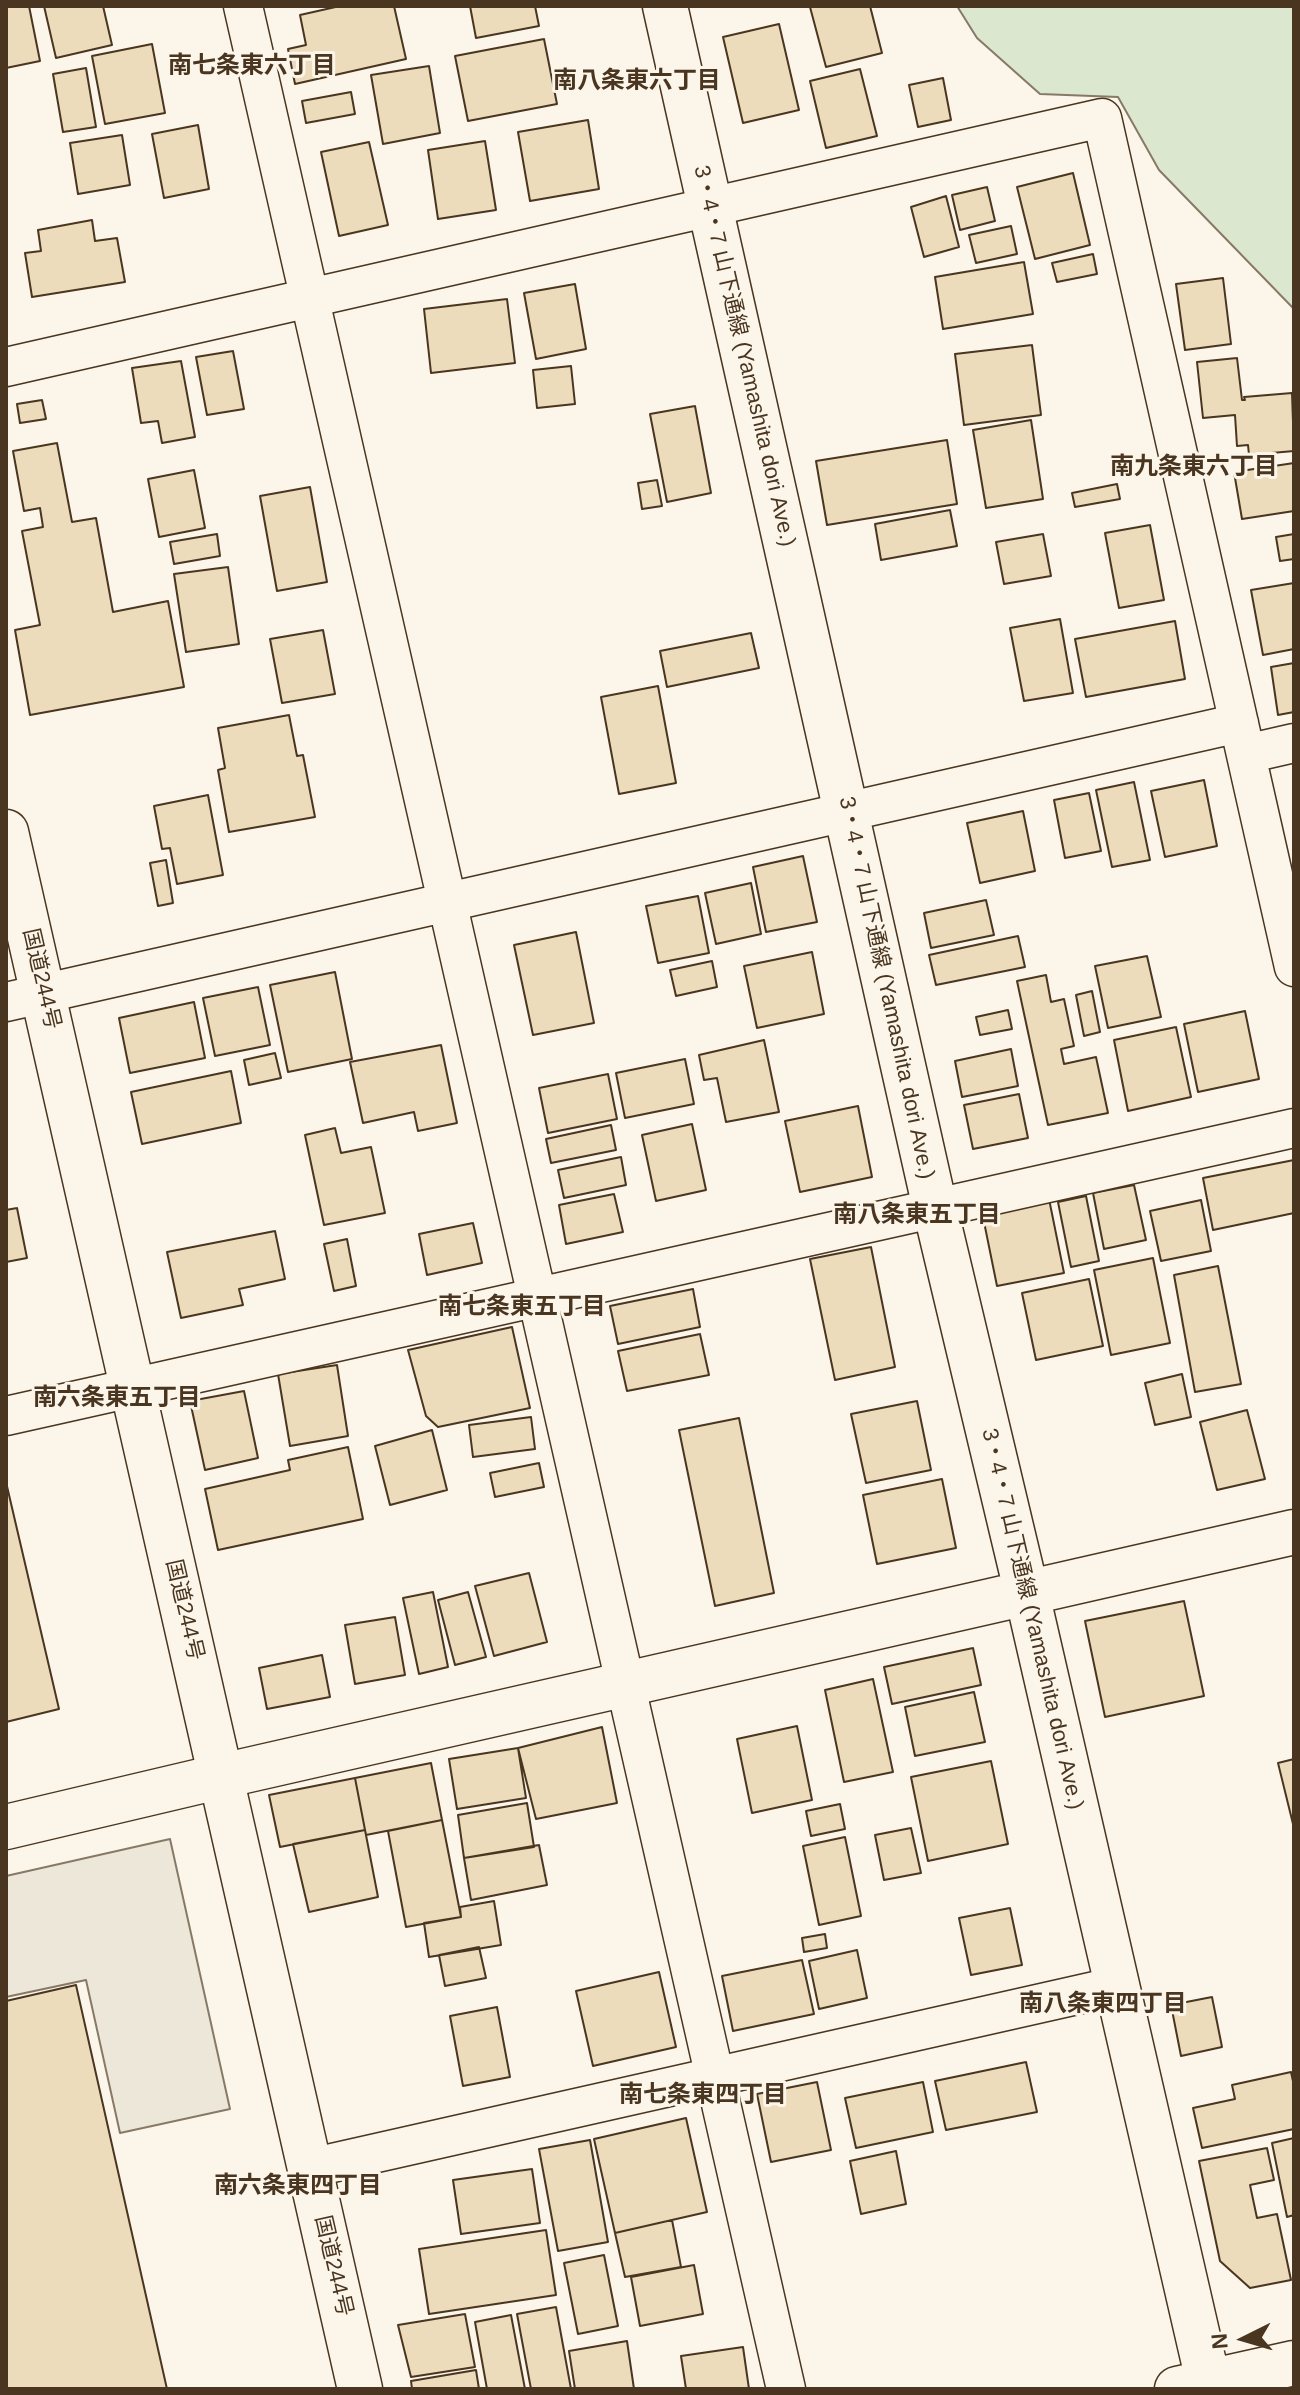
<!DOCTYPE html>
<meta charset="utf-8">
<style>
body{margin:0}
#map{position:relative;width:1300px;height:2395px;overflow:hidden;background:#fbf6e9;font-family:Helvetica,sans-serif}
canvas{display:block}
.frame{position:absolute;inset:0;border:8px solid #4a3520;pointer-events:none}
.north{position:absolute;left:1204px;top:2299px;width:80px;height:80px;-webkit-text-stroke:6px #fbf6e9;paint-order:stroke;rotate:265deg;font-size:22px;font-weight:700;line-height:32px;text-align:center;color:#4a3520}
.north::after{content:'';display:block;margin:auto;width:28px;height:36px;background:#4a3520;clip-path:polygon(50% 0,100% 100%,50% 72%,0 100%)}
</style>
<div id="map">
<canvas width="1300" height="2395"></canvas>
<div class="frame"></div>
<div class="north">N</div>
</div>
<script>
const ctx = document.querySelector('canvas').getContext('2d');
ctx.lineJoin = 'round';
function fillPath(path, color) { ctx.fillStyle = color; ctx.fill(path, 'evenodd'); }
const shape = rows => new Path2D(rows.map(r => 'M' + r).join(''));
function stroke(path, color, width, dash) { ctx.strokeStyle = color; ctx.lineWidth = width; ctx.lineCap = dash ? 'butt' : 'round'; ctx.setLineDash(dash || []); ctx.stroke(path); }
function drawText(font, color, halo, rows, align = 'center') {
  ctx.font = font + ' Helvetica,"Noto Sans JP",sans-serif'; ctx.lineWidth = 6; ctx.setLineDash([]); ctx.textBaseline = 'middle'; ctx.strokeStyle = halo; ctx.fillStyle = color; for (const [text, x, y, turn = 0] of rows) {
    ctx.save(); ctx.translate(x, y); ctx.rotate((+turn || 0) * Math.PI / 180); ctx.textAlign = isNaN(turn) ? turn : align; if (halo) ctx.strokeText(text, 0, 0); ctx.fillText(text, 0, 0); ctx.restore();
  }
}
const green = shape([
 [957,6,1294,6,1294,309,1159,170,1118,97,1040,94,977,38,957,6]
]);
fillPath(green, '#dce7d0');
stroke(green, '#887966', 2);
const parking = shape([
 [170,1839,230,2109,120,2133,86,1980,6,1997,6,1876,170,1839]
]);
fillPath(parking, '#ede7d9');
stroke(parking, '#887966', 2);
const building = shape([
 [6,6,29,6,40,61,6,68,6,6],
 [44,6,103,6,112,45,56,58,44,6],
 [340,6,394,6,406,59,295,84,288,49,306,45,300,15,340,6],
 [470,6,535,6,539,26,476,38,470,6],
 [870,6,882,53,826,67,810,7,870,6],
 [779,24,799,110,743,123,723,37,779,24],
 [544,39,557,104,468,121,455,56,544,39],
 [152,44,165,113,105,124,92,56,152,44],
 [429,66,440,133,383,144,371,75,429,66],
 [86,68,96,127,63,132,53,74,86,68],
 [860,69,877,136,826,148,810,81,860,69],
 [943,78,951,120,918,127,909,85,943,78],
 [351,92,355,114,306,123,302,101,351,92],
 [588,120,599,189,530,201,518,132,588,120],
 [198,125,209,189,164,198,152,134,198,125],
 [122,135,130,185,78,194,70,143,122,135],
 [485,141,496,210,438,219,428,150,485,141],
 [369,142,388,225,339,236,321,152,369,142],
 [1073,173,1090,245,1035,259,1017,187,1073,173],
 [987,187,995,221,960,230,952,195,987,187],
 [946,196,959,247,924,257,911,207,946,196],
 [92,220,95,241,117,238,125,282,32,297,25,253,41,251,38,230,92,220],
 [1011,226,1017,254,976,263,969,235,1011,226],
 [1093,254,1097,274,1057,282,1052,263,1093,254],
 [1024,262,1033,314,943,329,935,277,1024,262],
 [1223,278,1231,344,1185,350,1176,284,1223,278],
 [575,284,586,349,536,359,524,293,575,284],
 [507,299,515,363,431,373,424,309,507,299],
 [1032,345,1041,415,964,425,955,354,1032,345],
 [233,351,244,409,207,415,196,357,233,351],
 [1237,358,1242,400,1245,400,1244,397,1292,393,1294,451,1249,455,1248,445,1237,446,1235,415,1203,418,1197,362,1237,358],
 [181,361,195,437,162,443,158,421,141,423,132,368,181,361],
 [571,366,575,404,537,408,533,370,571,366],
 [42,400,46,419,20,423,17,404,42,400],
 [695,406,711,493,667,502,650,414,695,406],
 [1031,420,1043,499,986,508,973,430,1031,420],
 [947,440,957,504,827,525,816,461,947,440],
 [57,443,72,522,96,518,113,612,168,601,184,687,30,715,15,630,40,625,22,531,43,527,40,508,24,511,13,451,57,443],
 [1294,463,1294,511,1242,519,1234,472,1294,463],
 [194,470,205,528,159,537,148,479,194,470],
 [657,480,662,506,642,509,638,483,657,480],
 [1117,484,1120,499,1075,507,1072,493,1117,484],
 [310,487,327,582,277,591,260,496,310,487],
 [950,510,957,546,881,560,875,524,950,510],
 [1150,525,1164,600,1119,608,1105,533,1150,525],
 [217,534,220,556,174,564,170,542,217,534],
 [1043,534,1051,576,1004,584,996,542,1043,534],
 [1294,534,1294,559,1280,561,1276,537,1294,534],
 [228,567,239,644,186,652,174,574,228,567],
 [1294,583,1294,649,1263,655,1251,590,1294,583],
 [1060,619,1073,693,1024,701,1010,628,1060,619],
 [1175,621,1185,679,1086,697,1075,639,1175,621],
 [323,630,335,694,282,703,270,639,323,630],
 [751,633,759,668,667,687,660,651,751,633],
 [1294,663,1294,712,1278,715,1271,667,1294,663],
 [658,686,676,783,619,794,601,697,658,686],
 [289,715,297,756,303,755,315,817,229,832,218,770,225,768,218,728,289,715],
 [1204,780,1217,846,1165,857,1151,791,1204,780],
 [1134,782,1150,860,1112,867,1096,790,1134,782],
 [1089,793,1101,851,1065,858,1054,800,1089,793],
 [208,795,223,875,177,884,170,848,162,849,154,806,208,795],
 [1023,811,1035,871,980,883,967,823,1023,811],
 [803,856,817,922,766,932,753,867,803,856],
 [166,860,173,903,158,906,150,863,166,860],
 [751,883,761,934,716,944,705,893,751,883],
 [698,896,709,953,658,963,646,906,698,896],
 [986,900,994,935,931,948,924,913,986,900],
 [576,932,594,1023,533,1035,514,945,576,932],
 [1018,936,1025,967,936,985,929,955,1018,936],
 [812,952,824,1014,757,1028,744,966,812,952],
 [1147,956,1161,1017,1108,1028,1095,966,1147,956],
 [712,961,717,987,676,996,670,970,712,961],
 [335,972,352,1059,288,1072,270,985,335,972],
 [1046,975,1051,1002,1064,999,1074,1046,1061,1049,1064,1064,1096,1057,1108,1113,1048,1125,1017,981,1046,975],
 [258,987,270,1045,215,1056,203,998,258,987],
 [1092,991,1100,1032,1084,1036,1076,995,1092,991],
 [194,1002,205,1058,130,1073,119,1018,194,1002],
 [1008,1010,1012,1029,980,1035,976,1017,1008,1010],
 [1245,1011,1259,1079,1198,1092,1184,1024,1245,1011],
 [1176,1027,1191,1097,1128,1111,1114,1040,1176,1027],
 [764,1040,779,1112,726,1122,717,1078,704,1080,699,1055,764,1040],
 [441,1045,457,1123,418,1131,414,1112,363,1123,350,1062,441,1045],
 [1011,1049,1018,1086,962,1097,955,1061,1011,1049],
 [275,1053,281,1078,249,1085,244,1060,275,1053],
 [685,1059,694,1104,625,1118,616,1073,685,1059],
 [231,1071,241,1123,142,1144,131,1092,231,1071],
 [608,1074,617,1119,548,1133,539,1088,608,1074],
 [1019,1094,1028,1138,973,1149,964,1105,1019,1094],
 [858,1106,872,1177,800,1192,785,1121,858,1106],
 [692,1124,706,1190,656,1201,642,1135,692,1124],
 [611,1125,616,1150,551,1163,546,1139,611,1125],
 [335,1128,341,1153,371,1147,385,1213,324,1225,305,1135,335,1128],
 [621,1157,626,1185,564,1198,558,1170,621,1157],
 [1294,1160,1294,1213,1213,1230,1203,1178,1294,1160],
 [1134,1185,1146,1240,1104,1249,1093,1193,1134,1185],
 [614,1194,623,1232,566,1244,559,1205,614,1194],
 [1086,1196,1099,1261,1071,1267,1058,1202,1086,1196],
 [1049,1199,1064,1273,997,1286,982,1212,1049,1199],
 [1201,1200,1211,1251,1161,1261,1150,1211,1201,1200],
 [17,1208,27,1258,6,1262,6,1210,17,1208],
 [473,1223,482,1263,427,1275,419,1234,473,1223],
 [275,1231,285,1279,239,1289,243,1305,181,1318,167,1252,275,1231],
 [347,1239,356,1286,334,1291,324,1244,347,1239],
 [871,1247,895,1367,835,1380,810,1259,871,1247],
 [1153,1258,1170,1343,1111,1355,1094,1270,1153,1258],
 [1218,1266,1241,1384,1195,1392,1174,1275,1218,1266],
 [1089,1279,1103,1346,1036,1360,1022,1293,1089,1279],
 [693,1289,700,1327,618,1344,610,1306,693,1289],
 [512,1327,530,1408,438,1427,426,1416,408,1350,512,1327],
 [700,1334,709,1375,627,1391,618,1351,700,1334],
 [337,1365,348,1436,290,1446,278,1374,337,1365],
 [1182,1374,1191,1417,1155,1425,1145,1383,1182,1374],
 [244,1391,258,1458,205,1470,190,1401,244,1391],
 [917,1401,931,1470,866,1483,851,1414,917,1401],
 [1247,1410,1265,1479,1217,1490,1200,1422,1247,1410],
 [531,1417,535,1449,473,1457,469,1425,531,1417],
 [739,1418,774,1593,715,1606,679,1430,739,1418],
 [432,1430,447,1490,390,1505,375,1446,432,1430],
 [348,1447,363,1519,218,1550,205,1489,290,1470,288,1460,348,1447],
 [539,1463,544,1487,495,1497,490,1473,539,1463],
 [942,1479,956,1548,877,1564,863,1495,942,1479],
 [6,1482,59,1709,6,1722,6,1482],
 [529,1573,547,1642,494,1656,475,1586,529,1573],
 [433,1592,448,1667,419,1674,403,1598,433,1592],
 [468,1592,486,1657,455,1665,438,1600,468,1592],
 [1184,1601,1204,1696,1105,1717,1085,1621,1184,1601],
 [395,1617,405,1675,355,1684,345,1625,395,1617],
 [973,1648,981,1685,892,1704,884,1667,973,1648],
 [322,1655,330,1697,267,1709,259,1668,322,1655],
 [873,1679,893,1772,844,1782,825,1690,873,1679],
 [974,1692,985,1742,915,1756,905,1707,974,1692],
 [797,1726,812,1800,752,1813,737,1739,797,1726],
 [602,1727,617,1803,536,1819,518,1748,602,1727],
 [518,1748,526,1798,457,1809,449,1759,518,1748],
 [1294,1759,1294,1828,1278,1763,1294,1759],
 [991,1761,1008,1844,928,1861,911,1777,991,1761],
 [431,1763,442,1820,366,1835,355,1778,431,1763],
 [355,1778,365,1830,280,1847,269,1795,355,1778],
 [527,1803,534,1847,464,1858,458,1815,527,1803],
 [840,1804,845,1829,811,1836,806,1811,840,1804],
 [442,1820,461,1917,406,1927,388,1831,442,1820],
 [911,1828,921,1873,884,1880,875,1835,911,1828],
 [365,1830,378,1897,309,1912,293,1844,365,1830],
 [845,1837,861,1916,819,1925,803,1846,845,1837],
 [539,1845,547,1885,471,1900,464,1858,539,1845],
 [494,1901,501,1945,429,1957,424,1923,461,1917,460,1907,494,1901],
 [1010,1908,1022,1965,971,1975,959,1918,1010,1908],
 [825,1934,827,1948,804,1952,802,1938,825,1934],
 [479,1947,486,1978,445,1986,439,1955,479,1947],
 [857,1950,867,1998,819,2009,809,1961,857,1950],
 [802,1960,814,2014,733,2031,722,1976,802,1960],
 [659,1972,676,2047,593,2066,576,1991,659,1972],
 [76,1985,167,2389,6,2389,6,2001,76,1985],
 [1212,1997,1222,2047,1181,2056,1171,2005,1212,1997],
 [497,2007,510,2077,463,2086,450,2016,497,2007],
 [1026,2062,1037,2112,946,2130,935,2081,1026,2062],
 [1291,2072,1294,2086,1294,2129,1202,2148,1193,2108,1235,2099,1232,2085,1291,2072],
 [817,2082,831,2150,771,2162,757,2094,817,2082],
 [923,2082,933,2132,856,2148,845,2098,923,2082],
 [686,2118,707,2212,615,2233,594,2139,686,2118],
 [1294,2138,1294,2215,1287,2217,1272,2143,1294,2138],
 [590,2140,608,2242,558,2251,539,2149,590,2140],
 [1267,2148,1274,2180,1250,2185,1257,2218,1277,2214,1291,2280,1250,2288,1220,2261,1199,2161,1267,2148],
 [896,2151,906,2204,861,2214,850,2161,896,2151],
 [532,2169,540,2223,461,2234,453,2180,532,2169],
 [672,2220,681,2267,625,2277,615,2233,672,2220],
 [546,2230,556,2295,429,2314,419,2249,546,2230],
 [604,2255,618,2326,578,2334,564,2263,604,2255],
 [694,2265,703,2314,640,2326,631,2277,694,2265],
 [556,2307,571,2389,531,2389,517,2314,556,2307],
 [465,2314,475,2367,411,2377,398,2325,465,2314],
 [511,2315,525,2389,487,2389,475,2322,511,2315],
 [627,2341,634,2389,575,2389,569,2351,627,2341],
 [743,2347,749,2389,686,2389,681,2356,743,2347],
 [476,2370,479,2389,412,2389,411,2381,476,2370]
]);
fillPath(building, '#ecdcbc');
stroke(building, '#4a3520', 2);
const street = shape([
 [243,6,786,2389],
 [6,367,1102,118,1294,967],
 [1246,754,1294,743],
 [6,1002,1239,723],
 [6,1416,1294,1128],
 [310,2168,1117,1986]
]);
const secondary = shape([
 [665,6,935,1208,1027,1594,1210,2389],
 [6,1827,222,1776,1294,1532],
 [1177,2389,1294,2363]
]);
const highway = shape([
 [6,832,360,2389]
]);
stroke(street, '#4a3520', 41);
stroke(secondary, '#4a3520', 47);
stroke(highway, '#4a3520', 47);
stroke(street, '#fbf6e9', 38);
stroke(secondary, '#fbf6e9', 44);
stroke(highway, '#fbf6e9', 44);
drawText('22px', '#4a3520', '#fbf6e9', [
 ["3・4・7 山下通線 (Yamashita dori Ave.)",744,356,77],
 ["国道244号",41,979,77],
 ["3・4・7 山下通線 (Yamashita dori Ave.)",886,988,78],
 ["国道244号",184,1610,77],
 ["3・4・7 山下通線 (Yamashita dori Ave.)",1032,1619,77],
 ["国道244号",333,2266,77]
]);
drawText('bold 24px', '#4a3520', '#fbf6e9', [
 ["南七条東六丁目",252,66],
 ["南八条東六丁目",637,81],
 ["南九条東六丁目",1194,467],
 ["南八条東五丁目",917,1215],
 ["南七条東五丁目",522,1307],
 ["南六条東五丁目",117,1398],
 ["南八条東四丁目",1103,2004],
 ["南七条東四丁目",703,2095],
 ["南六条東四丁目",298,2186]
]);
</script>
